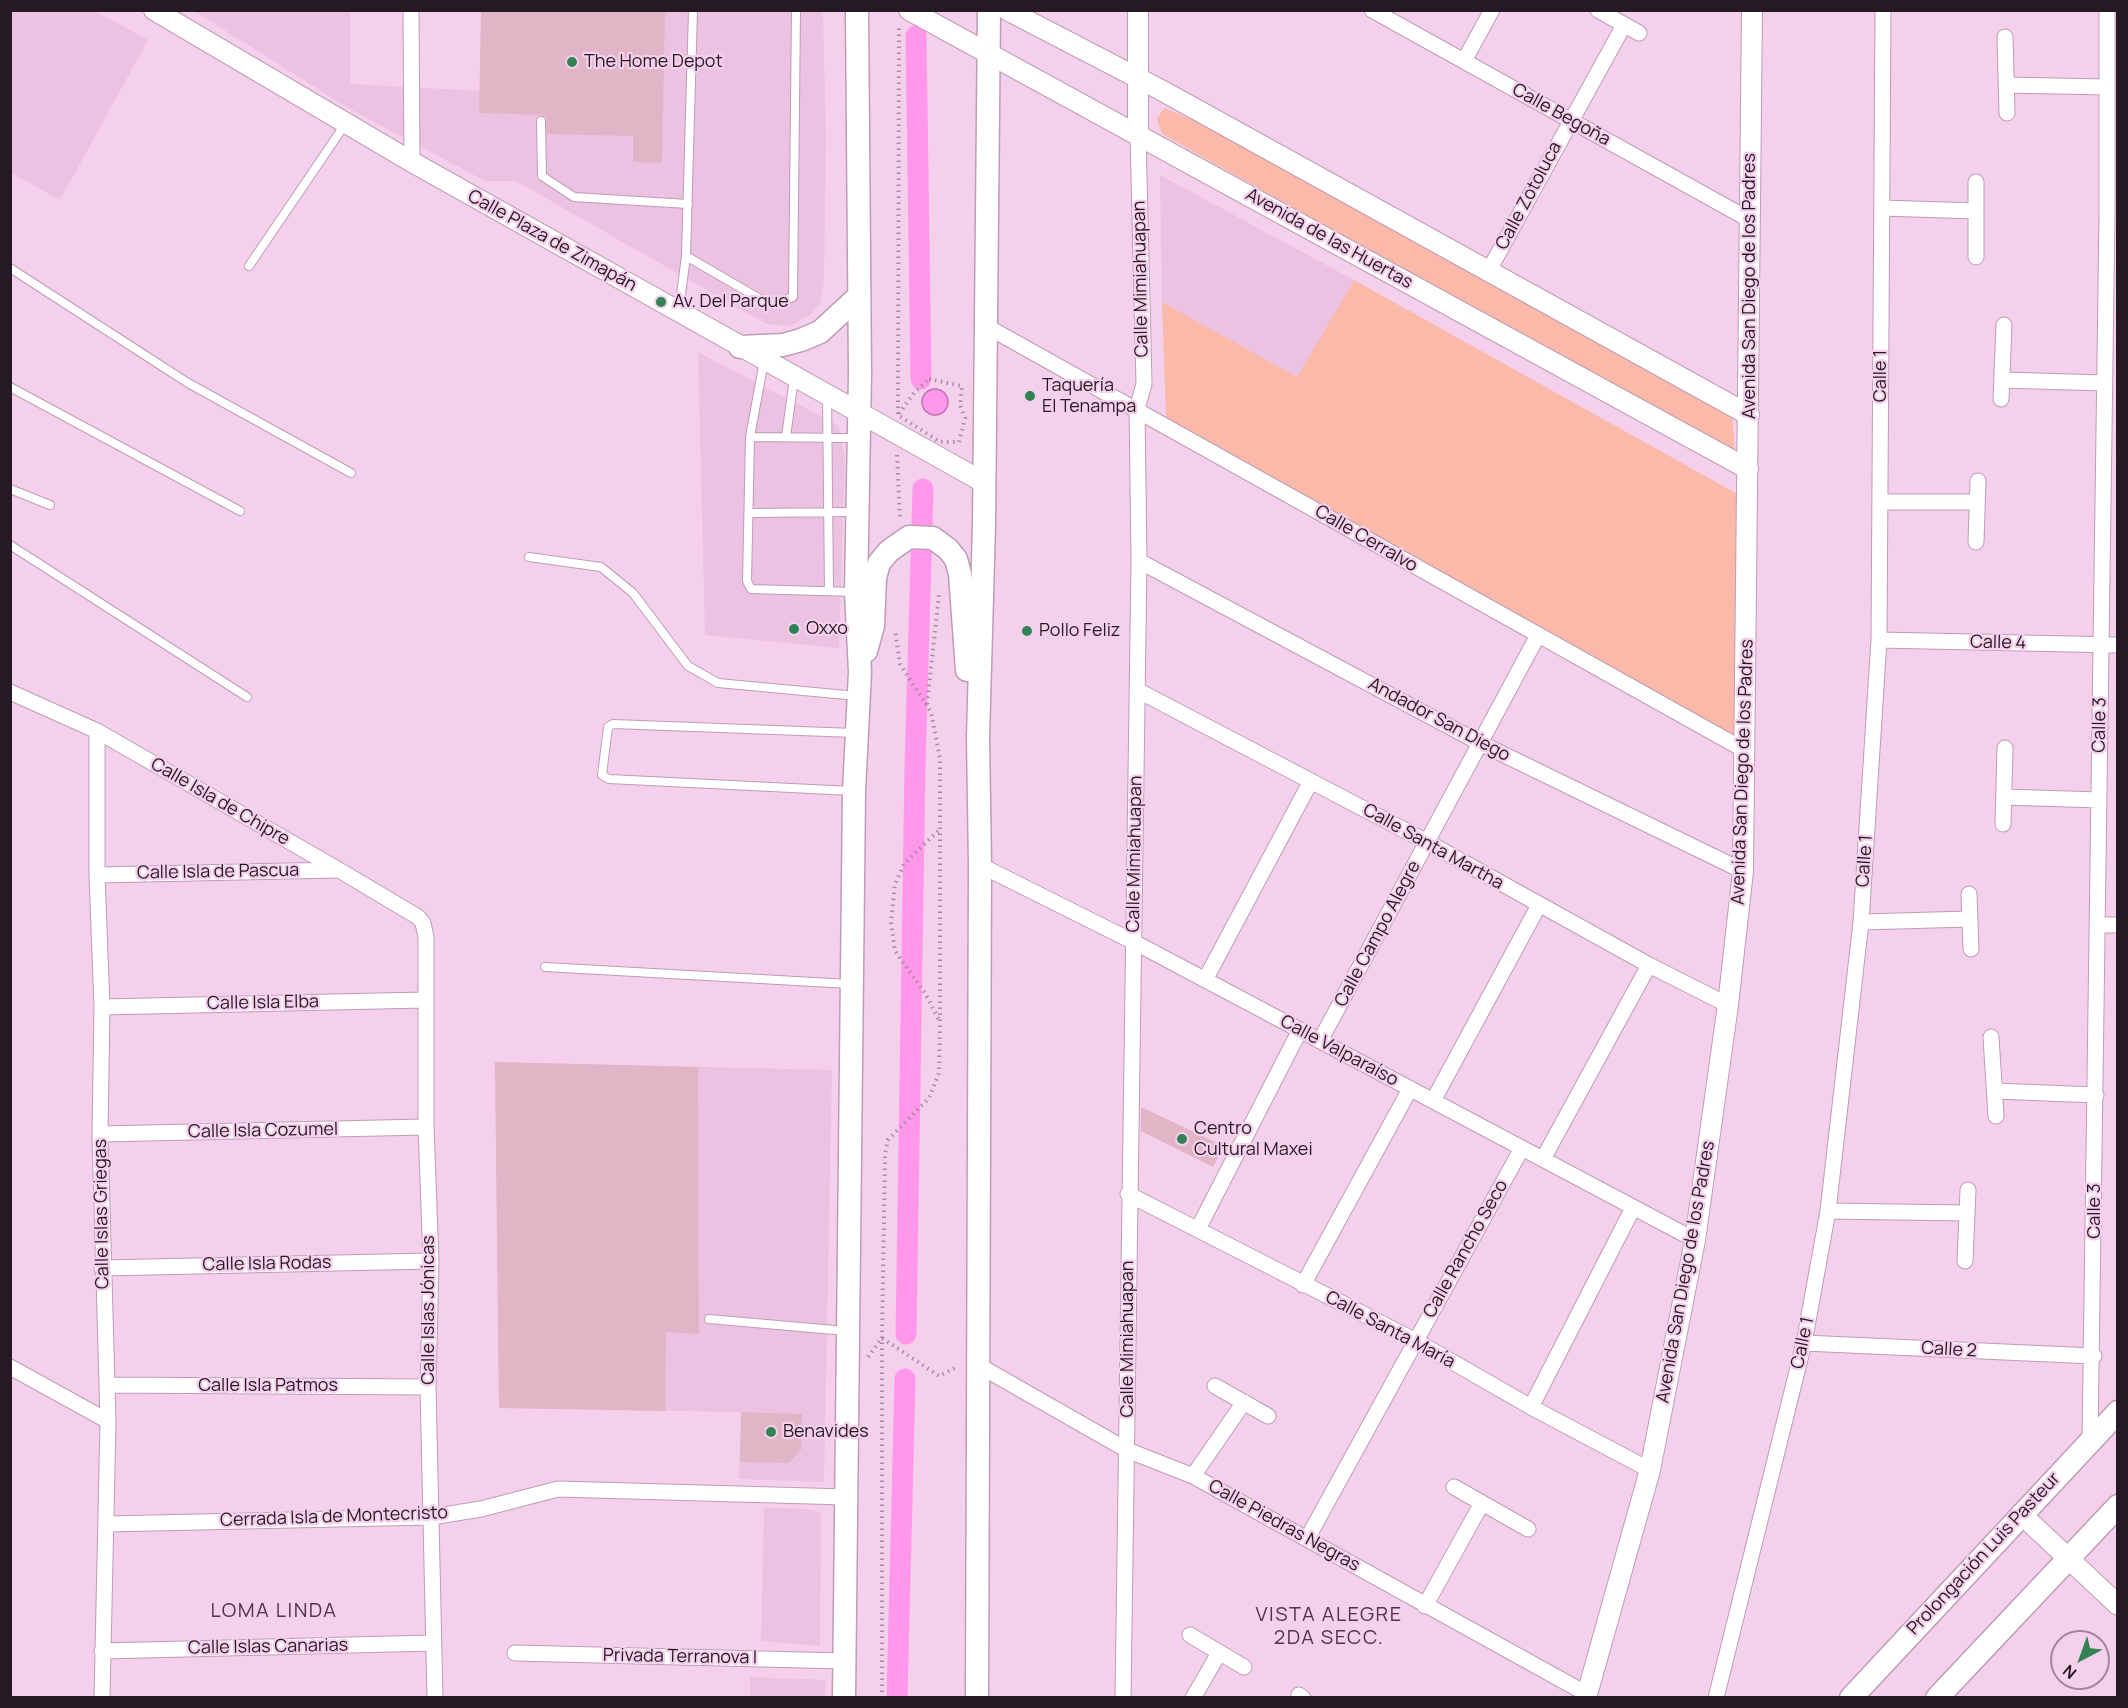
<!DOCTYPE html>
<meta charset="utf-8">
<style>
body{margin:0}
#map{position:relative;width:2128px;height:1708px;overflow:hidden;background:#f5d0ec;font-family:Manrope,sans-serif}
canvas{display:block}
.frame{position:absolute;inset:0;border:12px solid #261923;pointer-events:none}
.north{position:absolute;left:2050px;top:1630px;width:60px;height:60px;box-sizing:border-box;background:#f5d0ec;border:2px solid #a2879c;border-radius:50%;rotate:221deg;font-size:16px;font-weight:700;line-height:24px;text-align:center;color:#261923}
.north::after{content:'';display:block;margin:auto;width:21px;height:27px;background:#328253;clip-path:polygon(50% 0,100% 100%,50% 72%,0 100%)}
</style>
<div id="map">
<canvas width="2128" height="1708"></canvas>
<div class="frame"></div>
<div class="north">N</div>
</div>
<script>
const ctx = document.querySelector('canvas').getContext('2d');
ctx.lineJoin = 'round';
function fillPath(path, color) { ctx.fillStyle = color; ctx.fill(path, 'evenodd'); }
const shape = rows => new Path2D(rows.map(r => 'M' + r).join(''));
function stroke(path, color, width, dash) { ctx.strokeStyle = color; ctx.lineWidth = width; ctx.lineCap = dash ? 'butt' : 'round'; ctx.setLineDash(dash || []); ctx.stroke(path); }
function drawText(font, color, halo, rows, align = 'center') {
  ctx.font = font + ' Manrope,sans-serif'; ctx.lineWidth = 4.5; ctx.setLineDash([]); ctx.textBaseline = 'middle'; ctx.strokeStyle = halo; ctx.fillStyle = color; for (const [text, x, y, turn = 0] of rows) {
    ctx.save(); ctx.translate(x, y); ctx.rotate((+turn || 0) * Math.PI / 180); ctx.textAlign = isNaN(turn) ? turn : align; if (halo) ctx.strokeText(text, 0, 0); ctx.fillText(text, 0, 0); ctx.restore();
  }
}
fillPath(shape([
 [11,10,95,11,148,40,60,200,11,173],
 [194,11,350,11,350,84,483,91,481,11,823,11,826,137,824,282,820,303,810,315,790,326,766,324,516,181,485,181,348,108],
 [1160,175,1354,280,1297,378,1162,302],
 [698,352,839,426,845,459,839,648,705,635],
 [495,1062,832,1070,824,1482,739,1479,741,1412,499,1408],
 [764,1508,808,1509,821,1513,820,1646,761,1641],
 [750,1677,826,1680,825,1697,750,1697]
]), '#ecc2e2');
fillPath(shape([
 [1164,108,1203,124,1732,414,1735,452,1730,453,1162,134,1157,119],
 [1354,280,1741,496,1738,739,1166,417,1162,302,1297,377]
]), '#fab9a9');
const water = shape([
 '922 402a13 13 0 1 1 26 0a13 13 0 1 1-26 0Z'
]);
fillPath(water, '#ff97ea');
stroke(water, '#be71ae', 1.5);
stroke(shape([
 [916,36,921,379],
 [906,1334,915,767,923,489],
 [897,1698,905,1379]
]), '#ff97ea', 21);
fillPath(shape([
 [481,10,665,10,662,163,633,162,633,136,547,134,546,115,479,113],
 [495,1062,698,1067,699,1334,666,1332,665,1411,499,1408],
 [1141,1107,1224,1146,1213,1167,1141,1131],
 [741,1412,802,1414,801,1450,789,1463,740,1462]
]), '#e1b5c5');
const service = shape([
 [541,121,542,176,574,197,688,204],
 [686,256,760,299,774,304,793,297,796,10],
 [249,266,346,123],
 [10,268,188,383,351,473],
 [679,310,686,256,693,10],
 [764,361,750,437,747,581,751,589,854,592],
 [10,387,240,511],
 [827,396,829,591],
 [750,437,856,438],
 [786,437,794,378],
 [10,489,50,505],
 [749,513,855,512],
 [10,545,247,697],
 [529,557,601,567,633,593,688,666,718,683,857,696],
 [852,791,609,779,602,775,608,727,613,724,854,733],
 [545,967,850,984],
 [709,1319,846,1331]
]);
const minor = shape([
 [411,10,412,162],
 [1372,10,1750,220],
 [1598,10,1639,33],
 [2005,37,2007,113],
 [1464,61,1492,10],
 [2006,85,2106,87],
 [1976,182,1976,257],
 [1882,208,1976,211],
 [1488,272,1624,25],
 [986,326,1746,751],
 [2003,380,2104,383],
 [2001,399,2004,325],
 [1880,502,1977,502],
 [1976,542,1978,481],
 [1139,561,1480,743,1743,871],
 [1879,640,2118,645],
 [1137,690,1427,842,1649,965,1728,1005],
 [10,692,97,731,339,870,418,917,423,923,426,937,426,1127,431,1261,428,1387,435,1698],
 [97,731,97,875,102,1007,100,1134,108,1421,102,1698],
 [2004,797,2099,800],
 [2003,824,2005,748],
 [980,865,1134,942,1695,1240],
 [97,875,337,870],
 [1969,894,1971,949],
 [1861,922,1970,919],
 [2098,925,2118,925],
 [1205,980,1311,781],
 [102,1007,425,1000],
 [1991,1037,1996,1116],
 [1320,1041,1537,637],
 [1995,1091,2096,1095],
 [1433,1101,1539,905],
 [100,1134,426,1127],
 [1543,1159,1649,965],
 [1128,1194,1416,1341,1531,1407,1650,1470],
 [1828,1211,1967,1213],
 [1198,1229,1300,1030],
 [1965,1261,1968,1190],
 [102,1268,431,1261],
 [1303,1285,1410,1089],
 [1804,1343,2094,1356],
 [978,1365,1127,1450,1193,1476,1587,1694],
 [10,1367,108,1421],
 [107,1385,428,1387],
 [1215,1386,1268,1416],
 [1531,1407,1633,1208],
 [2090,1440,2107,214,2107,10],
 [1193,1476,1244,1402],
 [1454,1487,1528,1529],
 [106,1524,431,1517,481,1509,558,1489,846,1497],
 [1307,1539,1522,1148],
 [1425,1606,1482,1503],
 [1190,1635,1244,1667],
 [102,1651,433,1643],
 [515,1653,844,1661],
 [1299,1695,1303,1698],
 [1123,1698,1139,561,1137,409,1144,384,1138,134],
 [1193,1698,1219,1653],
 [1716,1698,1804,1343,1828,1211,1861,922,1879,640,1883,10]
]);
const tertiary = shape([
 [154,10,412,162,985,483],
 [909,10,1748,469],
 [1007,10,1161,90,1749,415],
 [1138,134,1138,10],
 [2021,1514,2118,1605],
 [1586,1698,1650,1470,1695,1240,1728,1005,1743,871,1752,10]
]);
const secondary = shape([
 [740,347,783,345,801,340,820,332,859,296],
 [866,651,873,626,875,578,879,563,889,551,909,537,933,538,948,549,956,559,960,574,967,670],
 [844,1698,854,791,860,672,856,592,860,375,857,10],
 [977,1698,980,865,978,737,984,525,989,10],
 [1851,1698,2118,1412],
 [1937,1698,2118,1506]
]);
stroke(service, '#bf9cb6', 10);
stroke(minor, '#bf9cb6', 17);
stroke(tertiary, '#bf9cb6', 22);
stroke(secondary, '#bf9cb6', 25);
stroke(shape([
 [929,379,962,386,960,405,965,418,959,442,940,442,898,415,914,393,929,379],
 [898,414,899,26],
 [897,455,900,519],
 [927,704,939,594],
 [938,831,904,864,895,884,891,922,895,951,925,993,940,1022],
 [868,1357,882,1338,939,1376,957,1367],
 [882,1698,882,1338,885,1154,888,1140,929,1098,939,1073,940,1023,940,758,931,712,900,664,895,630]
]), '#a98ca2', 4, [1.5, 4.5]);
stroke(service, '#fff', 8);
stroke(minor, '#fff', 15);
stroke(tertiary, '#fff', 20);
stroke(secondary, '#fff', 22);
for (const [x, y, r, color] of [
 [572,62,6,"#328253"],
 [661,302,6,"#328253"],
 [1030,396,6,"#328253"],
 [794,629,6,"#328253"],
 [1027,631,6,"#328253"],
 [1182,1139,6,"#328253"],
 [771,1432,6,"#328253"]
]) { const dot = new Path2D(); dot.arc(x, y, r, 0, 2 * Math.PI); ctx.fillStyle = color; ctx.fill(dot); stroke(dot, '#f5d0ec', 2); }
drawText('18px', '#261923', '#f5d0ec', [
 ["The Home Depot",584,62],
 ["Av. Del Parque",673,302],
 ["Taquería",1042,386],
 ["El Tenampa",1042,407],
 ["Oxxo",806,629],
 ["Pollo Feliz",1039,631],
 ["Centro",1194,1129],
 ["Cultural Maxei",1194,1150],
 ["Benavides",783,1432]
], 'left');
drawText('18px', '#261923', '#f5d0ec', [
 ["Calle Begoña",1561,115,29],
 ["Calle Zotoluca",1529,196,-62],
 ["Avenida de las Huertas",1329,239,29],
 ["Calle Plaza de Zimapán",552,241,29],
 ["Calle Mimiahuapan",1141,279,-91],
 ["Avenida San Diego de los Padres",1750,286,-90],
 ["Calle 1",1881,376,-90],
 ["Calle Cerralvo",1366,539,30],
 ["Calle 4",1998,643,1],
 ["Andador San Diego",1439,720,28],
 ["Calle 3",2100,725,-89],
 ["Avenida San Diego de los Padres",1743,772,-88],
 ["Calle Isla de Chipre",220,802,30],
 ["Calle Santa Martha",1433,847,29],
 ["Calle Mimiahuapan",1135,854,-89],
 ["Calle 1",1865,861,-86],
 ["Calle Isla de Pascua",218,872,-1],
 ["Calle Campo Alegre",1378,934,-62],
 ["Calle Isla Elba",263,1003,-1],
 ["Calle Valparaíso",1339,1051,28],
 ["Calle Isla Cozumel",263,1131,-1],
 ["Calle 3",2095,1211,-90],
 ["Calle Islas Griegas",102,1214,-91],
 ["Calle Rancho Seco",1466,1249,-61],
 ["Calle Isla Rodas",267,1264,-1],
 ["Avenida San Diego de los Padres",1686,1272,-80],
 ["Calle Islas Jónicas",429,1310,-90],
 ["Calle Santa María",1390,1330,28],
 ["Calle Mimiahuapan",1128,1339,-90],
 ["Calle 1",1803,1343,-78],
 ["Calle 2",1949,1350,3],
 ["Calle Isla Patmos",268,1386],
 ["Cerrada Isla de Montecristo",334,1517,-2],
 ["Calle Piedras Negras",1284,1526,29],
 ["Prolongación Luis Pasteur",1984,1554,-47],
 ["Calle Islas Canarias",268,1647,-1],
 ["Privada Terranova I",680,1657,1]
]);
ctx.letterSpacing = '1.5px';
drawText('20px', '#51334a', '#f5d0ec', [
 ["LOMA LINDA",274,1611],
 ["VISTA ALEGRE",1329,1615],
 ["2DA SECC.",1329,1638]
]);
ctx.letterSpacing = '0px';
</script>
